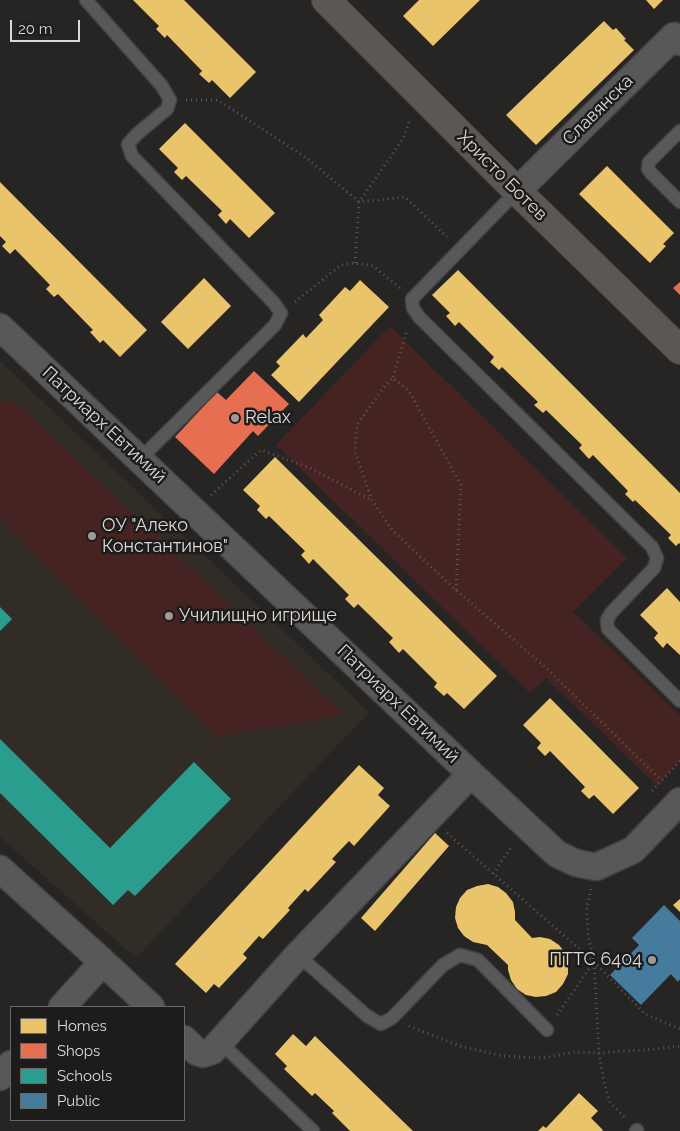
<!DOCTYPE html>
<meta charset="utf-8">
<style>
body{margin:0}
#map{position:relative;width:680px;height:1131px;overflow:hidden;background:#262524;font-family:Raleway,sans-serif}
canvas{display:block}
.legend{position:absolute;left:10px;top:1006px;width:175px;height:115px;box-sizing:border-box;background:#1e1c1a;border:1px solid #6a6866;margin:0;padding:6px 9px;list-style:none;font-size:15px;color:#dcdad9}
.legend li{display:flex;align-items:center;gap:10px;height:25px}
.legend b{width:25px;border:1px solid #6a6866}
.scale{position:absolute;left:10px;top:20px;width:70px;height:22px;box-sizing:border-box;border:2px solid #dcdad9;border-top:0;padding-left:6px;font-size:15px;line-height:18px;white-space:nowrap;color:#dcdad9;-webkit-text-stroke:4px #1e1c1a;paint-order:stroke}
</style>
<div id="map">
<canvas width="680" height="1131"></canvas>
<ul class="legend">
<li><b style="height:14px;background:#e9c46a"></b>Homes</li>
<li><b style="height:14px;background:#e76f51"></b>Shops</li>
<li><b style="height:14px;background:#2a9d8f"></b>Schools</li>
<li><b style="height:14px;background:#457b9d"></b>Public</li>
</ul>
<div class="scale">20 m</div>
</div>
<script>
const ctx = document.querySelector('canvas').getContext('2d');
ctx.lineJoin = 'round';
function fillPath(path, color) { ctx.fillStyle = color; ctx.fill(path, 'evenodd'); }
const shape = rows => new Path2D(rows.map(r => 'M' + r).join(''));
function stroke(path, color, width, dash) { ctx.strokeStyle = color; ctx.lineWidth = width; ctx.lineCap = dash ? 'butt' : 'round'; ctx.setLineDash(dash || []); ctx.stroke(path); }
function drawText(font, color, halo, rows, align = 'center') {
  ctx.font = font + ' Raleway,sans-serif'; ctx.lineWidth = 5; ctx.setLineDash([]); ctx.textBaseline = 'middle'; ctx.strokeStyle = halo; ctx.fillStyle = color; for (const [text, x, y, turn = 0] of rows) {
    ctx.save(); ctx.translate(x, y); ctx.rotate((+turn || 0) * Math.PI / 180); ctx.textAlign = isNaN(turn) ? turn : align; if (halo) ctx.strokeText(text, 0, 0); ctx.fillText(text, 0, 0); ctx.restore();
  }
}
fillPath(shape([
 [0,361,369,712,136,958,0,837]
]), '#322c27');
fillPath(shape([
 [390,326,627,558,573,612,680,715,680,761,657,786,546,678,530,693,276,445],
 [0,400,19,405,344,715,216,737,0,518]
]), '#452323');
fillPath(shape([
 [133,0,184,0,256,72,230,98,212,80,209,83,199,74,202,71,167,35,165,38,156,29,159,26],
 [419,0,480,0,433,46,403,16],
 [646,0,663,0,654,9],
 [604,21,613,30,616,28,626,39,624,40,634,50,536,145,506,115],
 [185,123,275,213,249,238,230,219,226,224,218,215,222,211,186,176,182,180,174,172,178,168,159,149],
 [607,166,674,233,663,244,666,246,650,263,579,194],
 [0,182,147,330,120,357,103,340,100,343,90,332,93,330,58,294,54,297,46,289,50,285,15,249,10,254,2,246,6,242,0,236],
 [458,270,680,493,680,544,679,543,676,546,668,538,671,535,635,500,633,502,625,494,628,491,593,455,589,459,579,448,582,445,546,410,543,413,534,405,538,402,502,367,499,370,490,362,494,357,459,322,455,326,446,316,450,313,432,295],
 [204,278,231,306,188,349,161,322],
 [360,280,389,307,299,402,271,375,280,366,276,362,303,334,306,338,323,320,319,315,345,287,350,291],
 [275,457,497,676,464,709,447,693,444,696,434,687,437,683,403,649,399,653,389,642,393,638,358,604,354,608,345,599,349,595,313,559,309,564,301,555,305,551,269,516,266,519,257,510,260,506,243,490],
 [667,588,680,602,680,655,667,643,663,648,654,638,658,633,640,615],
 [550,698,639,788,613,814,594,795,589,799,581,791,585,787,550,751,545,756,537,748,541,743,523,725],
 [359,765,384,788,378,795,390,806,354,846,349,841,332,859,336,862,308,892,305,889,288,908,290,910,263,939,259,936,243,954,247,958,219,988,214,984,206,993,175,964],
 [435,833,449,846,375,931,361,918],
 [488,884,498,887,506,893,513,902,515,912,515,920,532,938,540,937,550,939,559,945,566,954,568,964,568,974,563,984,556,992,546,996,536,997,526,995,517,989,511,980,508,970,508,965,487,945,473,942,464,936,458,928,455,918,456,907,460,898,467,890,477,886],
 [680,899,680,912,673,905],
 [293,1034,306,1046,315,1036,413,1131,350,1131,332,1113,334,1111,315,1093,312,1096,284,1069,287,1066,275,1054],
 [579,1093,598,1111,591,1118,603,1130,602,1131,538,1131,543,1126,546,1128]
]), '#e9c46a');
fillPath(shape([
 [680,282,680,295,673,288],
 [254,371,289,404,258,436,253,431,214,474,175,437,217,392,226,400]
]), '#e76f51');
fillPath(shape([
 [0,607,12,619,0,631],
 [0,739,110,848,194,762,231,799,135,896,128,890,113,905,0,793]
]), '#2a9d8f');
fillPath(shape([
 [664,905,680,921,680,979,678,982,671,974,641,1005,610,975,639,945,632,938]
]), '#457b9d');
const lane = shape([
 [86,0,162,86,170,100,167,109,137,134,128,144,132,156,274,303,281,313,275,325,140,459],
 [680,131,649,162,648,169,651,173,680,202],
 [517,191,412,299,413,308,419,317,652,547,657,558,654,568,611,613,607,620,608,629,680,701],
 [298,955,367,1016,381,1024,392,1018,443,965,460,955,478,960,547,1030],
 [220,1042,313,1131],
 [636,1131,637,1130]
]);
const street = shape([
 [517,191,674,36,680,42],
 [0,327,471,774,557,854,576,863,596,867,633,850,680,801],
 [0,869,103,962,62,1007],
 [103,962,151,1007],
 [184,1039,197,1052,203,1054,212,1051,298,955,471,774],
 [0,1077,11,1064]
]);
const secondary = shape([
 [326,0,517,191,680,350]
]);
stroke(lane, '#444342', 15);
stroke(street, '#444342', 29);
stroke(secondary, '#444342', 30);
stroke(shape([
 [186,100,218,100,308,159,359,202,405,197,447,237],
 [355,263,359,202,403,139,410,119],
 [295,302,341,265,355,263,373,266,400,288],
 [393,377,407,330],
 [211,495,261,450,310,468,371,500],
 [456,590,461,485,409,391,393,378,383,388,357,425,355,452,372,500,392,530,445,580,456,590,544,666,662,781],
 [652,791,680,761],
 [447,833,594,962,645,1014,680,1029],
 [493,874,512,846],
 [591,889,587,908,587,915,588,935,594,962,599,1053,604,1082,610,1102,624,1117],
 [557,1015,593,963],
 [409,1026,460,1046,502,1056,542,1058,575,1052,599,1053,657,1049,680,1046]
]), '#595857', 3, [1, 4]);
stroke(lane, '#595858', 12);
stroke(street, '#595858', 26);
stroke(secondary, '#5b5755', 28);
for (const [x, y, r, color] of [
 [235,418,5,"#9c9b9a"],
 [92,536,5,"#9c9b9a"],
 [169,616,5,"#9c9b9a"],
 [652,960,5,"#9c9b9a"]
]) { const dot = new Path2D(); dot.arc(x, y, r, 0, 2 * Math.PI); ctx.fillStyle = color; ctx.fill(dot); stroke(dot, '#1e1c1a', 2); }
drawText('18px', '#dcdad9', '#1e1c1a', [
 ["Славянска",598,110,-45],
 ["Христо Ботев",502,176,45],
 ["Патриарх Евтимий",104,425,43],
 ["Патриарх Евтимий",398,704,44]
]);
drawText('18px', '#dcdad9', '#1e1c1a', [
 ["Relax",245,418],
 ["ОУ \"Алеко",102,526],
 ["Константинов\"",102,547],
 ["Училищно игрище",179,616],
 ["ПТТС 6404",642,960,"right"]
], 'left');
</script>
